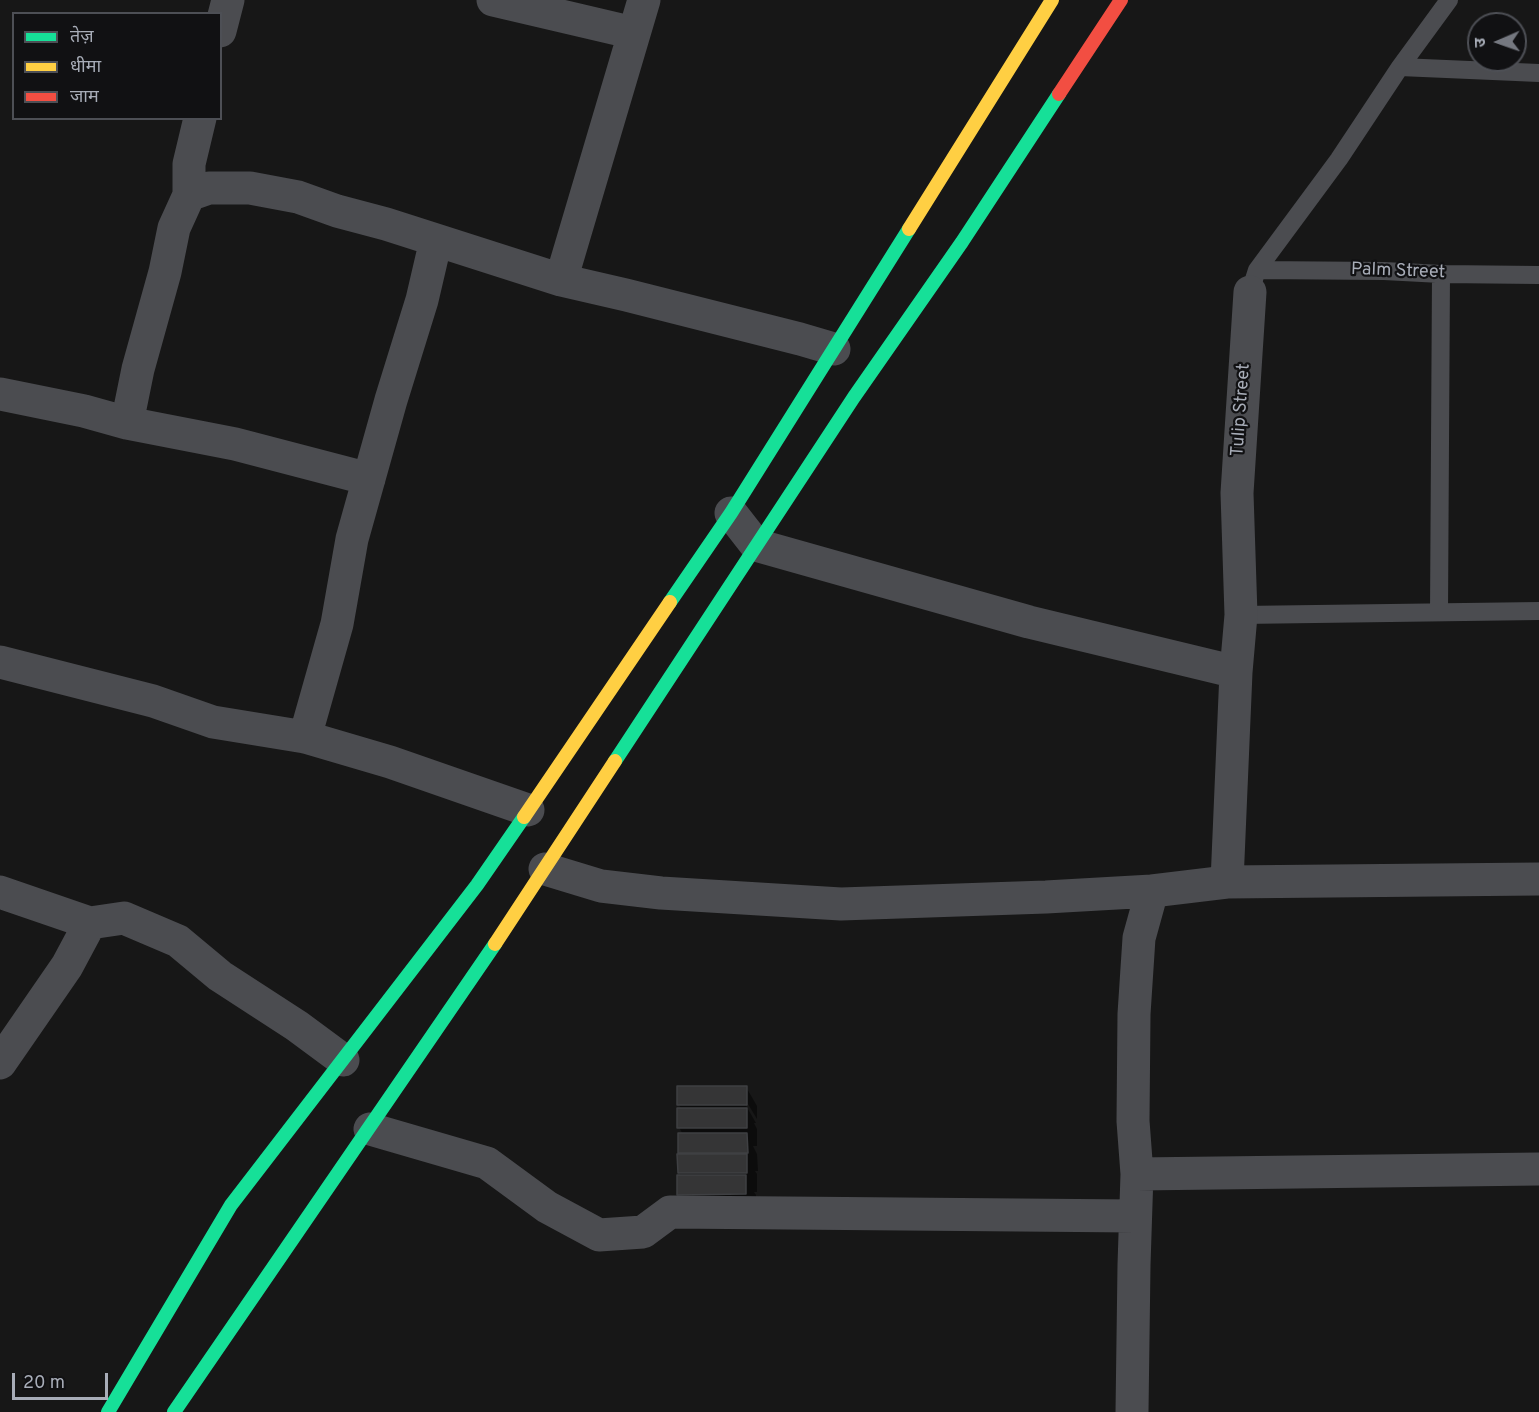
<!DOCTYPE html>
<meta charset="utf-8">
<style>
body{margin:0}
#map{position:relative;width:1539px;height:1412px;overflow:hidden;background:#171717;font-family:Overpass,"Noto Sans Devanagari",sans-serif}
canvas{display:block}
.legend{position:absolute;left:12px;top:12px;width:210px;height:108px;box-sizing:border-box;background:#111113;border:2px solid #4d4f55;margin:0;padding:8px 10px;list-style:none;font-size:18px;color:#a8adb8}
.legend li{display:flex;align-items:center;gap:12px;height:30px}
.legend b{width:30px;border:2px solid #4d4f55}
.north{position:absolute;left:1467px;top:12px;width:60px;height:60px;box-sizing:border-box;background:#111113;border:2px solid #4d4f55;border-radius:50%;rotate:268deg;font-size:16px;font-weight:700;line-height:24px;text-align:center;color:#a8adb8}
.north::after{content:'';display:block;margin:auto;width:21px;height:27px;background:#757880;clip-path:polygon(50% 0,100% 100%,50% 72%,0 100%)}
.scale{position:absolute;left:12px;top:1373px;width:96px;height:27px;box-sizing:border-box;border:3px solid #a8adb8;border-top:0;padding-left:8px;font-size:18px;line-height:21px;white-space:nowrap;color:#a8adb8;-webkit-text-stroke:4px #111113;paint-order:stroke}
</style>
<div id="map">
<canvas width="1539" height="1412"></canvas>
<ul class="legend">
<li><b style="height:8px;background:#16e098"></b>तेज़</li>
<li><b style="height:8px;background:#ffcf43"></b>धीमा</li>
<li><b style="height:8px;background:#f24e42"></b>जाम</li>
</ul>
<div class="north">उ</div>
<div class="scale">20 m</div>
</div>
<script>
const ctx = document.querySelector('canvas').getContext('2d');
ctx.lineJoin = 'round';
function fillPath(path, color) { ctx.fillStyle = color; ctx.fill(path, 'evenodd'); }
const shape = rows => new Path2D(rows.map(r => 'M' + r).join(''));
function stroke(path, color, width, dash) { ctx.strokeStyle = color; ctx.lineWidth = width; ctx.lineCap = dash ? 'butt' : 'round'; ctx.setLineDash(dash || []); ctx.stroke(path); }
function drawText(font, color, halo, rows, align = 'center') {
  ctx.font = font + ' Overpass,sans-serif'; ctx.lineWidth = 4.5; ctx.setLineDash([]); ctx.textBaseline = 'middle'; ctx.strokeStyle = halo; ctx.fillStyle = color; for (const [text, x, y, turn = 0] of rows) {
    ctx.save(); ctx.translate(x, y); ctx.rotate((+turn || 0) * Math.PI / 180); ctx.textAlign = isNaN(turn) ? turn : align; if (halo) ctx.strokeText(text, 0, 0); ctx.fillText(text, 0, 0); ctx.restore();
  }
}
fillPath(shape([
 [746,1087,757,1106,757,1119,748,1104,745,1104,756,1123,754,1123,757,1129,757,1146,753,1146,757,1154,758,1171,755,1171,757,1174,757,1192,754,1192,756,1195,756,1212,689,1213,678,1194,681,1176,679,1173,681,1156,679,1152,683,1135,679,1127,682,1110,679,1105]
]), '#0007');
const building = shape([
 [677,1086,747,1086,747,1105,677,1105,677,1086],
 [677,1108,747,1108,747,1128,677,1128,677,1108],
 [678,1133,747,1133,748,1153,678,1153,678,1133],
 [677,1154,747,1154,747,1173,678,1173,677,1154],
 [677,1175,746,1175,746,1194,677,1195,677,1175]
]);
fillPath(building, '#353536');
stroke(building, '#3f4043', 1.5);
stroke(shape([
 [1400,67,1539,73],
 [1257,270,1384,271,1441,274,1539,275],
 [1250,292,1257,270,1339,159,1400,67,1449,0],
 [1439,612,1441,274],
 [1241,615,1539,611]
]), '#4b4c50', 18);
stroke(shape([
 [493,0,634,33],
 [220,31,228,0],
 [189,195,189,164,200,118],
 [561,280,644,0],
 [0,394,84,411,127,423,235,444,369,479],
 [127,423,138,369,165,272,174,228,189,195,209,188,250,188,298,197,337,211,386,224,561,280,626,295,800,339,834,349],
 [731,513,756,545,1029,622,1236,672],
 [0,662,153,701,213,722,305,737,390,762,528,810],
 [305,737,337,624,352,539,391,400,422,300,436,240],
 [545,869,601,886,661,893,841,904,1046,897,1152,891],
 [1227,882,1236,672,1241,615,1237,493,1250,292],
 [0,892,90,923,124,918,178,941,220,976,297,1026,343,1060],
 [0,1063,67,966,90,923],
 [370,1129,487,1163,547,1207,599,1235,643,1232,670,1212,1135,1216],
 [1137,1174,1539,1169],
 [1132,1412,1134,1265,1137,1174,1133,1121,1134,1014,1139,938,1152,891,1227,882,1539,879]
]), '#4b4c50', 33);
stroke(shape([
 [670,602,731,513,909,229],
 [615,761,854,397,962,242,1059,94],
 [108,1412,231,1205,477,885,524,817],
 [174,1412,495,944]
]), '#16e098', 14);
stroke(shape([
 [909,229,1052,0],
 [524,817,670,602],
 [495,944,615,761]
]), '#ffcf43', 14);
stroke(shape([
 [1059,94,1121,0]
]), '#f24e42', 14);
drawText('18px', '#a8adb8', '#111113', [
 ["Palm Street",1398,272,2],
 ["Tulip Street",1242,410,-86]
]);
</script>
